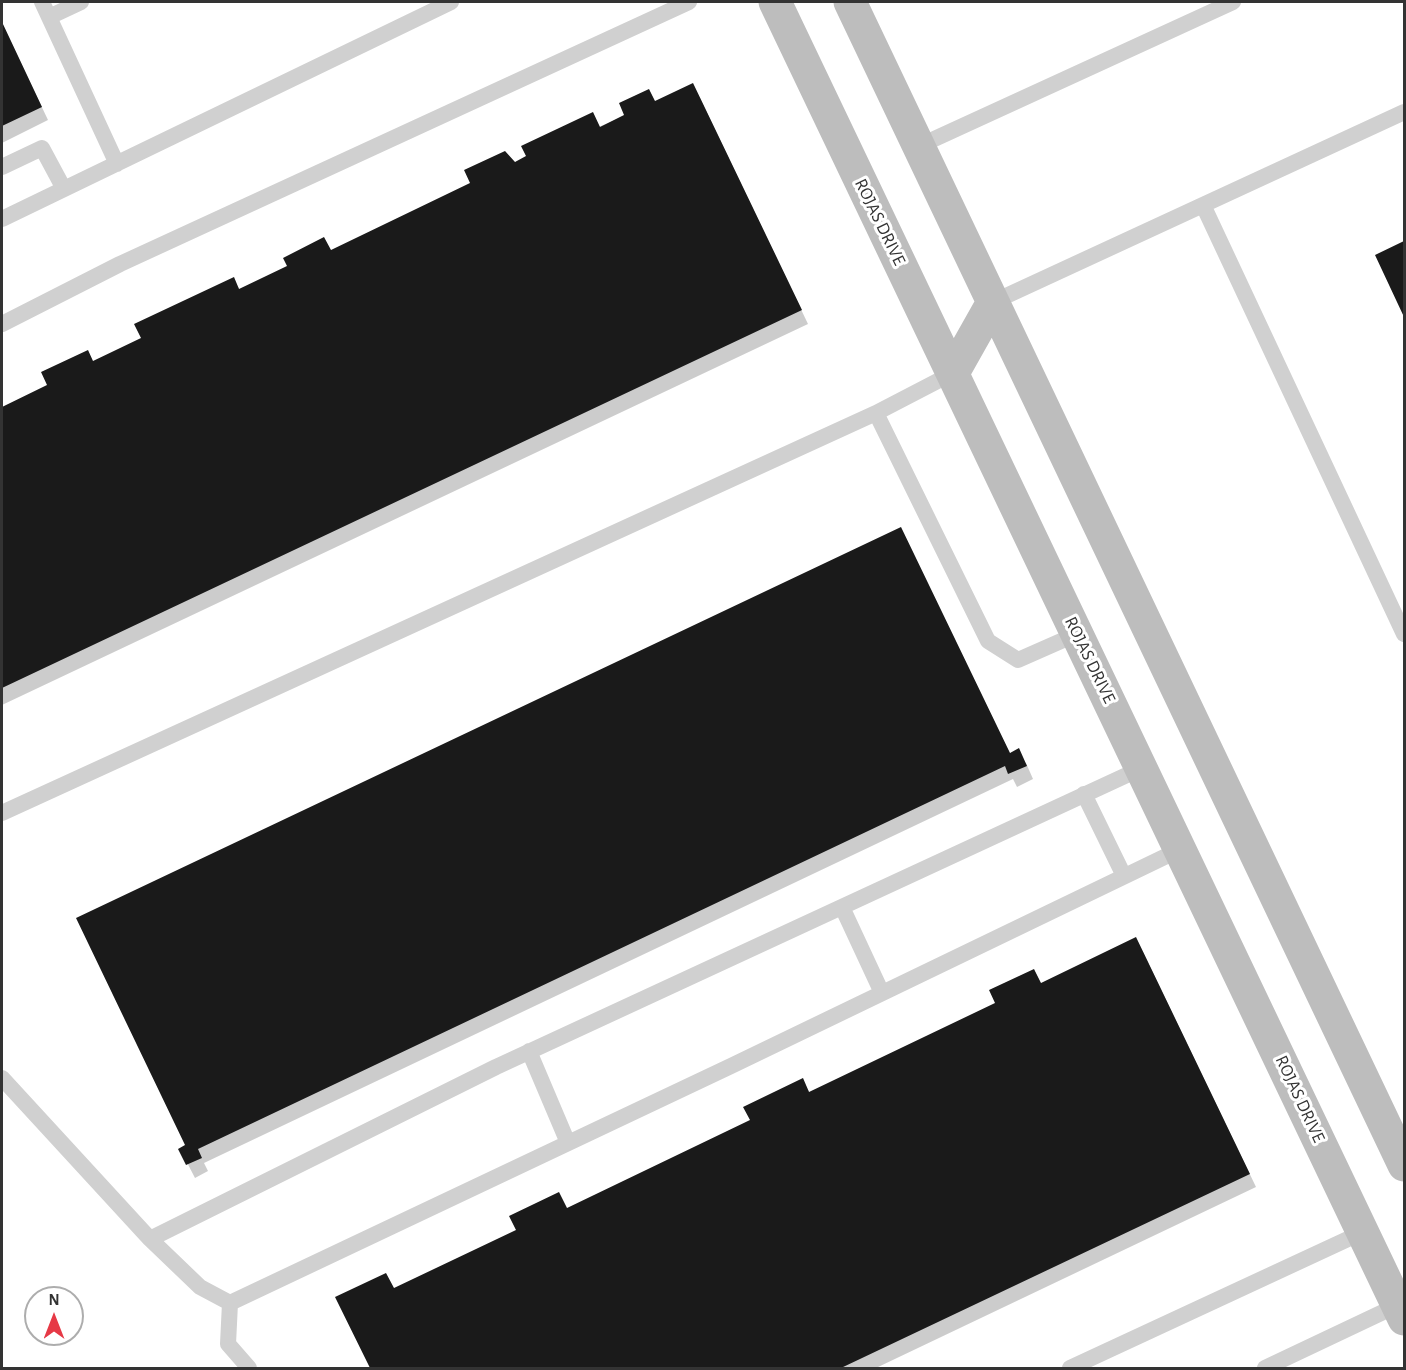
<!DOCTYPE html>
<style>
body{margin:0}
#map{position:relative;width:1406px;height:1370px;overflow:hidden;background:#fff;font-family:"Alegreya Sans",sans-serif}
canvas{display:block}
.frame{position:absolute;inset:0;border:3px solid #333;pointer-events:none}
.north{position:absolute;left:24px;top:1286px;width:60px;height:60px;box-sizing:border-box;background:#fff;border:2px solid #adadad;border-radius:50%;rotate:0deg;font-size:16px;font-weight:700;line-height:24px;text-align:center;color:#333}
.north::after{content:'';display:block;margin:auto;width:21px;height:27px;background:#e63946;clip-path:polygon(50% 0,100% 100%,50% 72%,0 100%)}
</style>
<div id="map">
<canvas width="1406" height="1370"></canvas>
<div class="frame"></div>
<div class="north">N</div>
</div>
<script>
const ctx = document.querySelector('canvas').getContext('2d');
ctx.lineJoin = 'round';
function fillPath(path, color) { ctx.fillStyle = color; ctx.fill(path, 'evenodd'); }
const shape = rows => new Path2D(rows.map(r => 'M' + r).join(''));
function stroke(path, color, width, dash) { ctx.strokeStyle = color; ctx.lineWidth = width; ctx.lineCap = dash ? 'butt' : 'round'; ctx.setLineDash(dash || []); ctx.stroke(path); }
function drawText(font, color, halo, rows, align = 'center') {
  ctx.font = font + ' "Alegreya Sans",sans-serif'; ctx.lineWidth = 6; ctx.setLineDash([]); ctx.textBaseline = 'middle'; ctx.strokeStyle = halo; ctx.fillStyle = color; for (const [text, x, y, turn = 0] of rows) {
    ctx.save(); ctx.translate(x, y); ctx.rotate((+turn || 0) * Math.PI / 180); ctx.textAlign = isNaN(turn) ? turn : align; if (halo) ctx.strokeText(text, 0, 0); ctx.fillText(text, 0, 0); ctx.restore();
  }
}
fillPath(shape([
 [2,23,48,120,2,143],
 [700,98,808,324,2,705,2,409,143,339,233,279,240,290,331,251,514,163,655,103],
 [1404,242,1404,314,1377,256],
 [901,529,1010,754,1026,763,1033,779,1017,787,1013,779,204,1163,208,1171,195,1178,180,1149,187,1146],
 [1143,952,1256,1187,876,1368,371,1368,337,1298,394,1290,567,1209,752,1121,802,1080,810,1093,1041,984]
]), '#0003');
fillPath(shape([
 [2,22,42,107,2,126],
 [693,83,802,310,2,688,2,407,47,385,41,372,88,350,93,361,141,338,134,324,234,277,239,289,287,266,283,258,324,237,331,250,470,183,464,170,505,151,515,162,526,156,521,146,593,112,600,127,624,115,619,103,649,89,655,101],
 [1404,241,1404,317,1375,255],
 [901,527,1010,753,1019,748,1027,766,1008,774,1005,766,198,1149,202,1158,186,1165,178,1149,185,1145,76,918],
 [1136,937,1250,1174,841,1368,370,1368,335,1297,386,1273,394,1288,516,1230,509,1216,559,1192,567,1208,750,1120,743,1107,803,1078,809,1092,995,1003,989,990,1034,969,1041,983]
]), '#1a1a1a');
stroke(shape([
 [42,2,117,164],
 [49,17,81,2],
 [919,146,1233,2],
 [2,167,42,148,64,189],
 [1203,205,1404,634],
 [2,219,451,2],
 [993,302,1404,112],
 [2,324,120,264,689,2],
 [876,413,953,373],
 [1142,768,496,1067,150,1239,200,1287,230,1303,731,1066,1181,849],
 [1084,794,1124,876],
 [2,813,876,413,988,641,1018,660,1077,634],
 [842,907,882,993],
 [529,1051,568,1143],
 [2,1078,150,1239],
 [230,1303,228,1344,249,1368],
 [1070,1368,1363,1232],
 [1265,1368,1398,1305]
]), '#d0d0d0', 16);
stroke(shape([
 [775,2,1404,1319],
 [850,2,1404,1165],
 [953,373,993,302]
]), '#bdbdbd', 33);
drawText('18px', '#333', '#fff', [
 ["ROJAS DRIVE",880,222,64],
 ["ROJAS DRIVE",1090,660,64],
 ["ROJAS DRIVE",1300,1099,65]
]);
</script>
